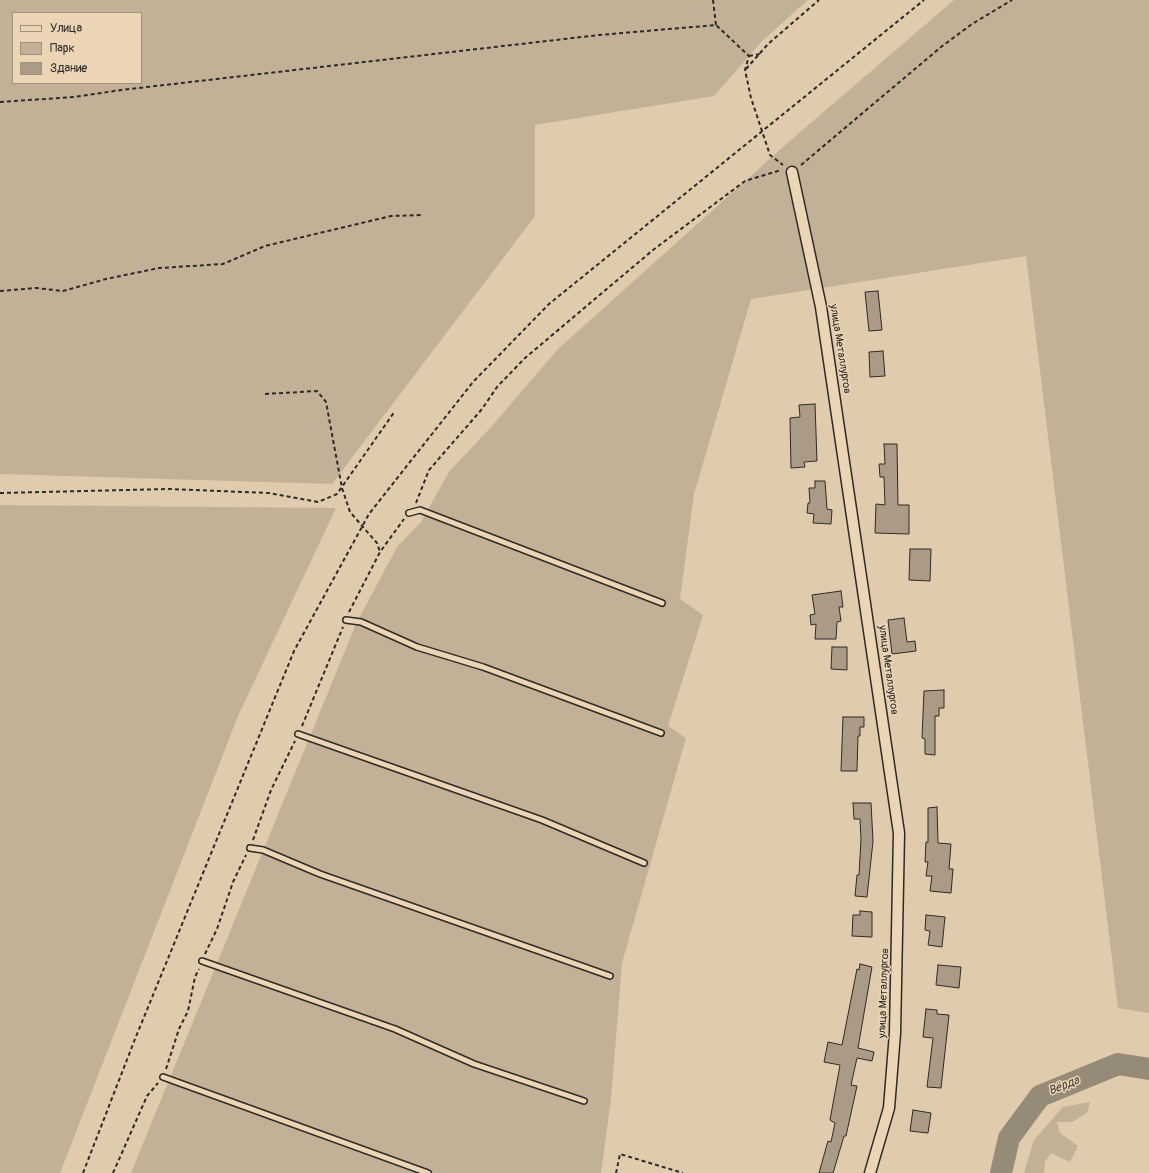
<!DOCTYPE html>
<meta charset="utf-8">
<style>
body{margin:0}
#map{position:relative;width:1149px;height:1173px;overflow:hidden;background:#e0cbad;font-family:Pangolin,sans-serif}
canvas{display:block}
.legend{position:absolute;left:12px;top:12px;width:130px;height:72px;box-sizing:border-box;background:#ecd5b5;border:1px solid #9f917e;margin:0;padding:5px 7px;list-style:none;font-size:12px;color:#2b2b2b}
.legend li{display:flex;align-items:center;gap:8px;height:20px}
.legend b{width:20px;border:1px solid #9f917e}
</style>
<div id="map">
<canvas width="1149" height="1173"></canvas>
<ul class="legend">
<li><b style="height:5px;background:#ecd5b5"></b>Улица</li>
<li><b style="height:11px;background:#c2b097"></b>Парк</li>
<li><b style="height:11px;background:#ab9b86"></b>Здание</li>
</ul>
</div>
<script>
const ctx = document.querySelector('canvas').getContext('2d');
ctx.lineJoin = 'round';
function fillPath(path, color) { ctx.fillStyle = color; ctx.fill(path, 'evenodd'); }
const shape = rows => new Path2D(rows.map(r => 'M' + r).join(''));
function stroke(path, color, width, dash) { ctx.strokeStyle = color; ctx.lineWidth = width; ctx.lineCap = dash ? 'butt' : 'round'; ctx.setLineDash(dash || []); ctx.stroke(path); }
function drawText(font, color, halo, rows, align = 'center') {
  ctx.font = font + ' Pangolin,sans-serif'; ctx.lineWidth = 3; ctx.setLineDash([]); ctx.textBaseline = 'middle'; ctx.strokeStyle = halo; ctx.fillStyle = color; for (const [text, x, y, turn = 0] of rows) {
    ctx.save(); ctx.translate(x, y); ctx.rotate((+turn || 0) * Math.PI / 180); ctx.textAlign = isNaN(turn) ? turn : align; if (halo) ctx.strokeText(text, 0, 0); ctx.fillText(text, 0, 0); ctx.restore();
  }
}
fillPath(shape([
 [0,0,808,0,763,40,714,96,535,125,535,216,332,484,0,474],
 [13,13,141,13,141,83,13,83],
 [954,0,1149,0,1149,1013,1118,1008,1026,256,751,299,694,494,680,599,703,615,668,726,686,738,622,963,611,1099,601,1173,131,1173,356,624,397,547,421,522,449,472,492,426,558,349,791,140],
 [0,505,336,508,238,716,60,1173,0,1173],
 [1090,1102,1087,1113,1072,1122,1057,1122,1060,1133,1078,1146,1070,1162,1051,1153,1045,1162,1044,1173,1024,1173,1034,1140,1063,1107]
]), '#c2b097');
stroke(shape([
 [1001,1173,1009,1138,1040,1096,1118,1064,1149,1069]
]), '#968a78', 22);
const building = shape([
 [878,291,882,330,869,331,865,292,878,291],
 [883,351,885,376,870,377,869,352,883,351],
 [815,404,817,461,804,462,805,467,791,468,790,418,800,417,799,405,815,404],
 [884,444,897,444,898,505,909,505,909,534,875,533,876,504,885,505,884,477,880,477,879,464,885,464,884,444],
 [815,481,825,481,827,509,832,510,831,524,813,523,814,514,807,513,808,503,810,503,809,488,815,488,815,481],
 [910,549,931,549,930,581,909,580,910,549],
 [841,591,843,607,839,607,841,621,837,622,836,639,815,639,816,624,811,625,810,615,815,614,812,595,841,591],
 [904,618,907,642,915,641,916,651,892,654,888,620,904,618],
 [832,647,847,647,847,670,831,669,832,647],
 [944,690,944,708,939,708,939,716,935,716,935,755,925,754,925,739,922,738,924,691,944,690],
 [843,717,864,717,864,727,860,727,860,736,858,736,857,771,841,771,843,717],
 [853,803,871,803,873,841,867,897,855,896,857,875,859,875,861,839,860,819,854,819,853,803],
 [937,807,938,843,951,844,949,869,953,869,951,893,930,891,932,876,926,876,928,862,925,862,926,842,928,842,928,808,937,807],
 [860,911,872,912,872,937,852,936,853,915,860,915,860,911],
 [926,915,945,917,942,947,928,945,930,931,925,930,926,915],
 [860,964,872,967,858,1048,874,1052,872,1061,857,1058,851,1085,857,1086,846,1136,844,1136,833,1173,819,1173,828,1141,831,1142,835,1123,830,1120,840,1065,824,1062,828,1042,842,1045,857,969,859,970,860,964],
 [938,965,961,967,959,988,936,985,938,965],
 [926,1009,937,1010,937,1014,949,1015,941,1088,927,1087,933,1038,923,1037,926,1009],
 [913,1110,931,1113,928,1133,910,1131,913,1110]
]);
fillPath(building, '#ab9b86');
stroke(building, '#2b2b2b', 1);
const service = shape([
 [409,513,420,510,662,603],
 [346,620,361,622,417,647,483,667,661,733],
 [298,734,542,820,644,863],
 [250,848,263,850,320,874,610,976],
 [202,961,395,1029,474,1064,584,1101],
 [163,1077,428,1173]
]);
const minor = shape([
 [792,172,821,307,899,833,895,1033,889,1108,870,1173]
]);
stroke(service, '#2b2b2b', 8);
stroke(minor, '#2b2b2b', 13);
stroke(shape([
 [713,0,716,25],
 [749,56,760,54],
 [746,69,768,44,819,0],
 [0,102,74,97,121,90,599,35,716,25,749,56,745,70,751,98,770,155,783,165],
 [801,165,941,47,972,24,1012,0],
 [0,291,36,288,63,291,106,279,159,268,223,264,265,246,391,216,422,215],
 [265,394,317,391,326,402,342,488,350,512,377,543,380,552],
 [0,493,169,489,269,493,318,502,337,494,395,411],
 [416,503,429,470,482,409,497,387,525,358,653,250,745,181,781,170],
 [349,612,380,552,404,519],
 [302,726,343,627],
 [253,840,271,790,295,741],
 [205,954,217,929,233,882,246,855],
 [166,1069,179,1029,188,1011,195,977,199,969],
 [83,1173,135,1039,294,651,369,514,473,382,549,304,924,0],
 [113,1173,147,1096,158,1083],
 [616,1173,620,1154,683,1173]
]), '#2b2b2b', 2, [4, 3]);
stroke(service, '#ecd5b5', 5);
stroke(minor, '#ecd5b5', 10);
drawText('11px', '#2b2b2b', '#ecd5b5', [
 ["улица Металлургов",840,349,81],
 ["улица Металлургов",888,670,82],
 ["улица Металлургов",884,993,-88]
]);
drawText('italic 12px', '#46433e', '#ecd5b5', [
 ["Вёрда",1064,1086,-22]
]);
</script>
